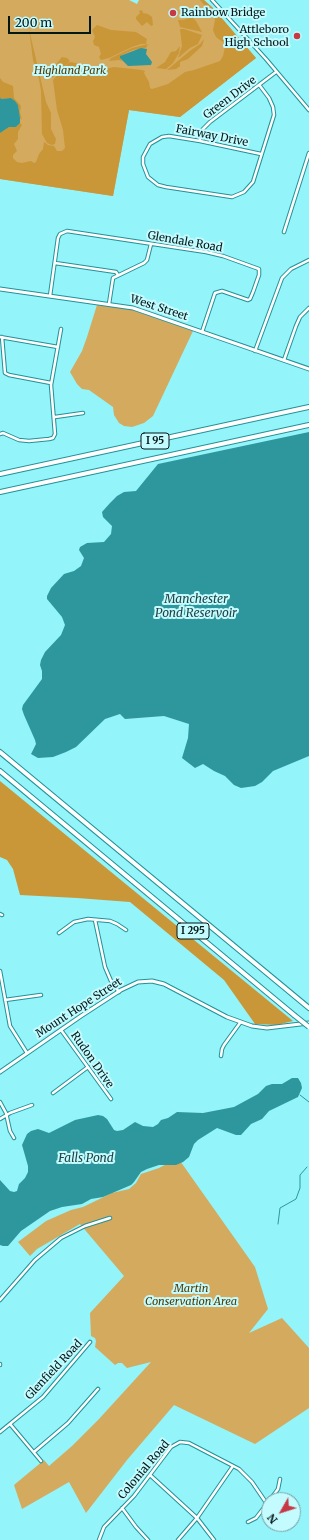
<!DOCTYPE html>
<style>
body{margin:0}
#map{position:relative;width:309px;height:1540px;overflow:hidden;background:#93f4fa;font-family:Merriweather,serif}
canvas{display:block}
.north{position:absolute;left:261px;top:1492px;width:40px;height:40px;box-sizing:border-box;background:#c4fbfe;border:1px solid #76a0a2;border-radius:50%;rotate:231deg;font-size:11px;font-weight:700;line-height:16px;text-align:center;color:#021718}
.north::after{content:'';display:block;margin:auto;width:14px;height:18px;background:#c73744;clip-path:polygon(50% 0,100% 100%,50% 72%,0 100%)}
.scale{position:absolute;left:8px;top:16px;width:83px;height:18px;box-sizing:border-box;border:2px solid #021718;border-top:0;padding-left:5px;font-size:12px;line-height:14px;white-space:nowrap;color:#021718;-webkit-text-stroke:3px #c4fbfe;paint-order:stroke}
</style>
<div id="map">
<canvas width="309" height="1540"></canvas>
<div class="north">N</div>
<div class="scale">200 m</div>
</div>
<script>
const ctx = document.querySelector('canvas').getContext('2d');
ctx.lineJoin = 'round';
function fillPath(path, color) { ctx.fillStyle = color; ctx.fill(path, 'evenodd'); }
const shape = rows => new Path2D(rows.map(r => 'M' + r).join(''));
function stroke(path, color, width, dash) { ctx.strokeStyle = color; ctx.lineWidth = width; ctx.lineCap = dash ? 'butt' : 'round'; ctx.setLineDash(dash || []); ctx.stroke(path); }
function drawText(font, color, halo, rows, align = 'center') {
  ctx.font = font + ' Merriweather,serif'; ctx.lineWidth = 4; ctx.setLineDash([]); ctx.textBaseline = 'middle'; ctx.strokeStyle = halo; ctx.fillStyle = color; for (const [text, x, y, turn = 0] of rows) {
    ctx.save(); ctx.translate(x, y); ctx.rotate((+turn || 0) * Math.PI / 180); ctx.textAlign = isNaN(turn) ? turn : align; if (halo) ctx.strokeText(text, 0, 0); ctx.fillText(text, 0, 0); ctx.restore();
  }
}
fillPath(shape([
 [0,0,129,0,137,4,139,0,204,0,213,8,256,58,180,117,129,110,113,196,0,179],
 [97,305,130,309,193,331,153,416,144,423,132,427,124,426,119,423,114,415,113,407,89,390,82,389,77,384,70,372,82,351,87,337],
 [178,1158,255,1267,268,1309,249,1333,282,1318,309,1348,309,1408,255,1444,174,1405,127,1460,86,1513,69,1482,22,1509,14,1485,44,1460,49,1466,72,1446,99,1419,151,1362,127,1368,122,1363,118,1363,115,1365,95,1347,96,1341,95,1338,91,1336,90,1313,124,1276,80,1224,37,1249,30,1256,18,1242,46,1221,71,1210,83,1207,112,1193,129,1189,136,1183,141,1174,159,1168]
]), '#d4aa5f');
fillPath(shape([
 [200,0,204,0,213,8,256,58,180,117,129,110,113,196,0,179,0,133,9,127,16,127,20,123,22,125,18,132,18,139,14,144,17,151,13,155,13,158,17,162,22,163,31,161,34,163,36,162,39,154,43,149,44,142,48,145,54,146,57,151,62,151,65,148,63,130,57,110,53,80,68,63,71,62,93,67,110,68,114,67,142,70,145,71,144,73,149,82,150,88,152,89,168,84,185,72,194,70,220,61,223,56,225,47,223,42,217,38,215,35,213,30,215,20,214,17],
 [142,10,143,13,148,14,152,17,153,25,151,26,147,22,142,26,136,19,136,17,140,13,139,11],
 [192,17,196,21,202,32,180,27,178,20,183,20],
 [97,25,111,30,136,32,147,39,146,44,141,44,132,47,109,58,101,60,99,57,101,54,99,47,94,45,93,41,95,37,92,30],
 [29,29,46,102,51,113,51,129,56,139,55,144,52,145,47,143,42,134,41,91,39,79,33,60],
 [180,29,184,29,202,35,198,44,190,48,178,58,182,46],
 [204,39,202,46,188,59,180,62,180,66,176,69,167,70,191,50,200,44],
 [148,44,146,48,133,50,122,55,120,58,122,61,119,60,109,61,111,58,132,48],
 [180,46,179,53,173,63,166,69,156,68,165,62,171,52,176,51],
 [62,57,67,58,70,61,52,78,52,69],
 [0,78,3,82,13,86,14,98,21,106,20,112,22,120,20,118,18,105,11,98,1,99,0,97],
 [0,781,293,1021,277,1025,255,1024,224,980,130,902,77,898,20,895,13,869,7,860,0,857]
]), '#c99738');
fillPath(shape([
 [141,48,147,49,146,54,152,62,151,65,128,66,120,58,120,56],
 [0,97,1,99,11,98,15,101,18,105,20,118,20,123,16,127,9,127,0,133],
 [309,432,309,756,273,771,262,782,255,786,241,788,234,785,225,776,214,771,203,764,195,768,182,758,188,738,189,724,164,716,125,719,120,714,105,719,76,747,66,752,53,757,38,758,31,754,36,744,35,740,24,715,22,709,23,705,42,679,42,671,40,665,41,660,45,652,61,635,65,625,62,617,47,599,47,596,51,588,64,574,74,571,81,566,84,558,79,550,80,547,87,543,104,542,111,534,112,526,103,517,102,512,110,503,117,496,124,492,136,491,158,464],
 [292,1078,298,1078,301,1083,302,1088,298,1097,269,1111,262,1119,251,1124,241,1135,236,1135,217,1128,198,1140,194,1144,189,1157,183,1162,176,1165,159,1165,147,1169,141,1172,134,1182,131,1185,103,1197,91,1199,82,1204,62,1207,50,1211,21,1231,8,1246,3,1246,0,1245,0,1180,10,1191,14,1192,17,1191,19,1184,25,1178,28,1172,28,1166,22,1145,27,1134,31,1131,38,1129,49,1133,75,1120,98,1115,103,1116,107,1119,114,1130,117,1131,123,1130,135,1122,143,1126,153,1127,158,1124,161,1120,168,1118,177,1112,203,1113,234,1107,258,1094,266,1086,272,1084,282,1084]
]), '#2d979d');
stroke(shape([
 [300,1095,309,1102],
 [278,1224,280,1208,296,1199,300,1188,300,1175,307,1167]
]), '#2d979d', 1);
const street = shape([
 [212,0,266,59,309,110],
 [260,86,269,98,273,107,274,115,253,182,244,192,232,197,166,187,158,185,148,177,143,164,143,157,150,144,162,137,169,136,200,141,261,154],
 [200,141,200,134,203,129,210,122,276,72],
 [284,232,309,153],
 [55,263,116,272,118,275],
 [50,296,58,238,60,234,67,231,206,252,223,256,259,269,259,275,253,292,250,299,248,300,222,291,215,293,202,332],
 [109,304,113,278,144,263,147,260,151,244],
 [0,337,58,347],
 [2,337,5,373,9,375,51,383],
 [255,351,282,278,291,269,309,260],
 [284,360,296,326,300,317,309,308],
 [55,417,83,413],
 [0,434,3,433,19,440,29,441,49,439,53,438,55,434,51,385,61,329],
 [0,914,2,915],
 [95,920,105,967,111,981,119,992],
 [59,933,74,922,88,919,110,921,117,924,126,930],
 [0,971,10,1026,27,1053],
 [5,1000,41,995],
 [61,1030,111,1099],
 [221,1056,222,1049,224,1045,240,1023],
 [53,1093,88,1067],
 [0,1102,6,1113,10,1131,14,1138],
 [0,1119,10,1113,32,1105],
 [0,1300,35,1260,61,1238,85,1226,110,1218],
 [0,1365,0,1364],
 [10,1424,41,1461],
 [0,1432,43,1397,90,1342],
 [34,1452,68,1423,98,1389],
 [150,1475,197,1518,214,1540],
 [270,1500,278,1489,280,1479],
 [122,1508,136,1527,148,1540],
 [248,1522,256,1518,269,1501],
 [99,1540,104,1527,134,1496,171,1447,180,1442,189,1443,239,1469,252,1482,267,1504],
 [178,1540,197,1518,233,1466]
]);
const secondary = shape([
 [0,289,133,308,309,369],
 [0,1072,81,1016,121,990,138,982,152,981,164,984,227,1017,252,1026,267,1028,309,1023]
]);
const highway = shape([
 [0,474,309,407],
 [0,492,309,425],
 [0,752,309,1008],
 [0,771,294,1015]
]);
stroke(street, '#249096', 4.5);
stroke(secondary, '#249096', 5);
stroke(highway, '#249096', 6);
stroke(street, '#fff', 2.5);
stroke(secondary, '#fff', 3);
stroke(highway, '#fff', 4);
const highwayBridge = shape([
 [294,1015,309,1027]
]);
stroke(highwayBridge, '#249096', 6, []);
stroke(highwayBridge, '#fff', 4);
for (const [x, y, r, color] of [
 [173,13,4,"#c73744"],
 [297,36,4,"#c73744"]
]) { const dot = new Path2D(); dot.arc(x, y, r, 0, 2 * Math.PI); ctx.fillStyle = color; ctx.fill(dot); stroke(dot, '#c4fbfe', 1.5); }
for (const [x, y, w] of [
 [155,441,28],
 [193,931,32]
]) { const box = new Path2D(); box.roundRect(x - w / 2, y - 8, w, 16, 3); ctx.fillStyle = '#c4fbfe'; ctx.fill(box); stroke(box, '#021718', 1); }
drawText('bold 10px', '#021718', null, [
 ["I 95",155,441],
 ["I 295",193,931]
]);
drawText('11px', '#021718', '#c4fbfe', [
 ["Rainbow Bridge",181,13],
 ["Attleboro",289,30,"right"],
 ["High School",289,43,"right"]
], 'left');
drawText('italic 11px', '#523901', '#c4fbfe', [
 ["Highland Park",70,71],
 ["Martin",191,1289],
 ["Conservation Area",191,1302]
]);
drawText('11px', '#021718', '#c4fbfe', [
 ["Green Drive",230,98,-37],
 ["Fairway Drive",212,136,11],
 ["Glendale Road",185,242,10],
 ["West Street",159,308,18],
 ["Mount Hope Street",79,1008,-33],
 ["Rudon Drive",92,1060,55],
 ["Glenfield Road",54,1370,-47],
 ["Colonial Road",144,1470,-50]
]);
drawText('italic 12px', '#224243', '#c4fbfe', [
 ["Manchester",196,600],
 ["Pond Reservoir",196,614],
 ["Falls Pond",86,1159]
]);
</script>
